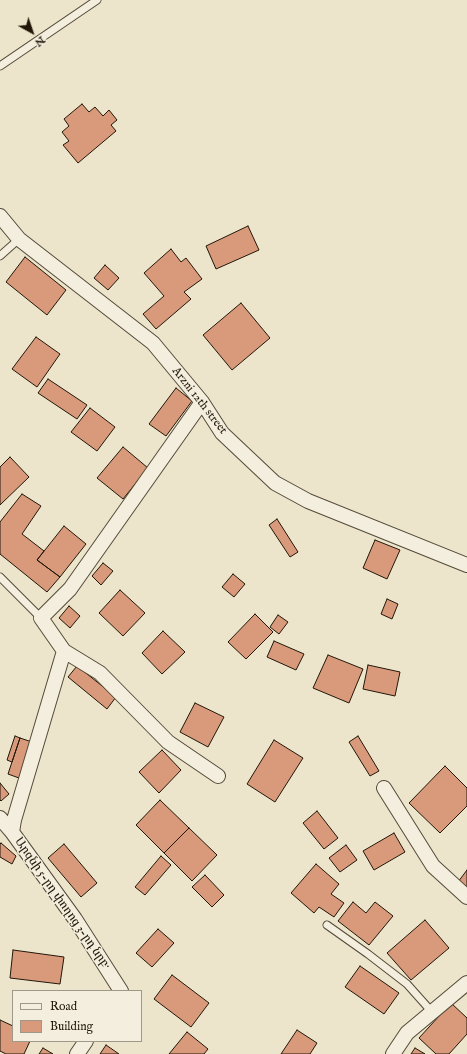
<!DOCTYPE html>
<meta charset="utf-8">
<style>
body{margin:0}
#map{position:relative;width:467px;height:1054px;overflow:hidden;background:#ede5cb;font-family:"IM FELL English",serif}
canvas{display:block}
.legend{position:absolute;left:12px;top:990px;width:130px;height:52px;box-sizing:border-box;background:#f3eedd;border:1px solid #9f9888;margin:0;padding:5px 7px;list-style:none;font-size:12px;color:#211608}
.legend li{display:flex;align-items:center;gap:8px;height:20px}
.legend b{width:20px;border:1px solid #9f9888}
.north{position:absolute;left:12px;top:12px;width:40px;height:40px;-webkit-text-stroke:3px #f3eedd;paint-order:stroke;rotate:140deg;font-size:11px;font-weight:700;line-height:16px;text-align:center;color:#211608}
.north::after{content:'';display:block;margin:auto;width:14px;height:18px;background:#211608;clip-path:polygon(50% 0,100% 100%,50% 72%,0 100%)}
</style>
<div id="map">
<canvas width="467" height="1054"></canvas>
<ul class="legend">
<li><b style="height:5px;background:#f3eedd"></b>Road</li>
<li><b style="height:11px;background:#d99a7c"></b>Building</li>
</ul>
<div class="north">N</div>
</div>
<script>
const ctx = document.querySelector('canvas').getContext('2d');
ctx.lineJoin = 'round';
function fillPath(path, color) { ctx.fillStyle = color; ctx.fill(path, 'evenodd'); }
const shape = rows => new Path2D(rows.map(r => 'M' + r).join(''));
function stroke(path, color, width, dash) { ctx.strokeStyle = color; ctx.lineWidth = width; ctx.lineCap = dash ? 'butt' : 'round'; ctx.setLineDash(dash || []); ctx.stroke(path); }
function drawText(font, color, halo, rows, align = 'center') {
  ctx.font = font + ' "IM FELL English","Noto Serif Armenian",serif'; ctx.lineWidth = 3; ctx.setLineDash([]); ctx.textBaseline = 'middle'; ctx.strokeStyle = halo; ctx.fillStyle = color; for (const [text, x, y, turn = 0] of rows) {
    ctx.save(); ctx.translate(x, y); ctx.rotate((+turn || 0) * Math.PI / 180); ctx.textAlign = isNaN(turn) ? turn : align; if (halo) ctx.strokeText(text, 0, 0); ctx.fillText(text, 0, 0); ctx.restore();
  }
}
const building = shape([
 [82,104,89,112,95,107,103,116,109,110,117,120,111,125,116,131,78,163,63,145,69,141,62,132,69,126,64,119,82,104],
 [248,226,259,250,216,269,206,246,248,226],
 [171,249,181,262,186,258,202,279,184,292,191,299,156,329,143,314,164,296,144,273,171,249],
 [25,257,66,290,47,315,6,282,25,257],
 [105,265,119,278,108,290,94,278,105,265],
 [241,303,270,338,232,370,203,335,241,303],
 [36,337,60,354,37,387,12,369,36,337],
 [48,379,87,405,77,419,38,393,48,379],
 [176,388,192,401,166,436,149,424,176,388],
 [90,408,115,427,97,451,71,432,90,408],
 [123,447,148,468,123,499,97,478,123,447],
 [10,457,29,477,0,505,0,467,10,457],
 [22,494,41,506,22,534,44,551,37,560,60,577,47,592,0,554,0,522,22,494],
 [277,519,298,552,290,557,269,525,277,519],
 [64,526,86,544,60,577,37,560,64,526],
 [375,540,400,550,387,579,363,568,375,540],
 [103,563,113,571,101,585,92,576,103,563],
 [233,574,245,584,234,597,222,587,233,574],
 [120,590,145,613,123,636,99,613,120,590],
 [387,599,398,604,392,619,381,614,387,599],
 [69,606,80,616,70,628,59,618,69,606],
 [255,614,273,632,246,659,228,642,255,614],
 [278,615,288,622,279,634,270,627,278,615],
 [163,631,185,652,162,674,142,653,163,631],
 [274,641,304,654,296,670,267,657,274,641],
 [328,655,363,669,349,703,313,688,328,655],
 [368,665,400,672,395,696,363,689,368,665],
 [77,666,116,697,107,709,68,677,77,666],
 [195,703,224,717,208,747,180,732,195,703],
 [15,736,20,738,12,762,7,760,15,736],
 [358,736,379,771,370,776,349,742,358,736],
 [20,738,32,742,19,778,8,774,20,738],
 [274,740,303,758,275,802,247,784,274,740],
 [162,750,181,770,159,793,139,772,162,750],
 [445,766,467,788,467,806,440,833,409,803,445,766],
 [0,783,9,794,1,801,0,800,0,783],
 [160,800,189,828,164,853,136,825,160,800],
 [317,811,338,838,324,849,303,823,317,811],
 [189,828,217,855,192,881,164,853,189,828],
 [394,833,405,852,374,870,363,851,394,833],
 [1,843,16,856,12,864,0,857,0,844,1,843],
 [64,844,97,883,81,897,48,858,64,844],
 [346,845,357,860,340,872,329,858,346,845],
 [161,856,171,865,145,895,135,887,161,856],
 [316,864,339,884,331,894,344,903,334,917,319,907,314,913,291,893,316,864],
 [467,870,467,889,458,882,467,870],
 [205,875,224,895,212,907,192,887,205,875],
 [353,902,366,913,375,902,393,916,369,945,338,921,353,902],
 [425,920,449,948,411,980,387,953,425,920],
 [158,929,174,943,152,967,136,953,158,929],
 [13,950,64,957,60,984,10,978,13,950],
 [360,966,399,993,384,1014,345,987,360,966],
 [172,975,209,1003,191,1027,154,999,172,975],
 [451,1003,467,1018,467,1034,449,1054,436,1054,419,1038,451,1003],
 [0,1020,13,1026,13,1041,30,1041,24,1054,6,1054,0,1051,0,1020],
 [297,1030,317,1043,310,1054,281,1054,297,1030],
 [187,1032,208,1049,204,1054,169,1054,187,1032],
 [106,1045,119,1054,100,1054,106,1045],
 [43,1048,53,1054,39,1054,43,1048],
 [415,1048,425,1054,411,1054,415,1048]
]);
fillPath(building, '#d99a7c');
stroke(building, '#211608', 1);
const lane = shape([
 [0,66,97,0],
 [0,256,19,239],
 [0,577,41,618],
 [327,925,368,954,407,984,432,1012]
]);
const street = shape([
 [0,216,19,239,153,343,202,402,222,433,275,483,308,501,467,565],
 [64,651,100,673,168,742,218,776],
 [384,788,433,866,467,897],
 [0,818,12,832,75,919,121,991],
 [12,832,14,820,64,651,41,618,70,589,202,402],
 [77,1054,86,1041],
 [393,1054,407,1033,467,983]
]);
stroke(lane, '#544a39', 9);
stroke(street, '#544a39', 16);
stroke(lane, '#f3eedd', 7);
stroke(street, '#f3eedd', 14);
drawText('12px', '#211608', '#f3eedd', [
 ["Arzni 12th street",199,401,52],
 ["Արզնի 5-րդ փողոց 3-րդ նրբ․",62,904,55]
]);
</script>
